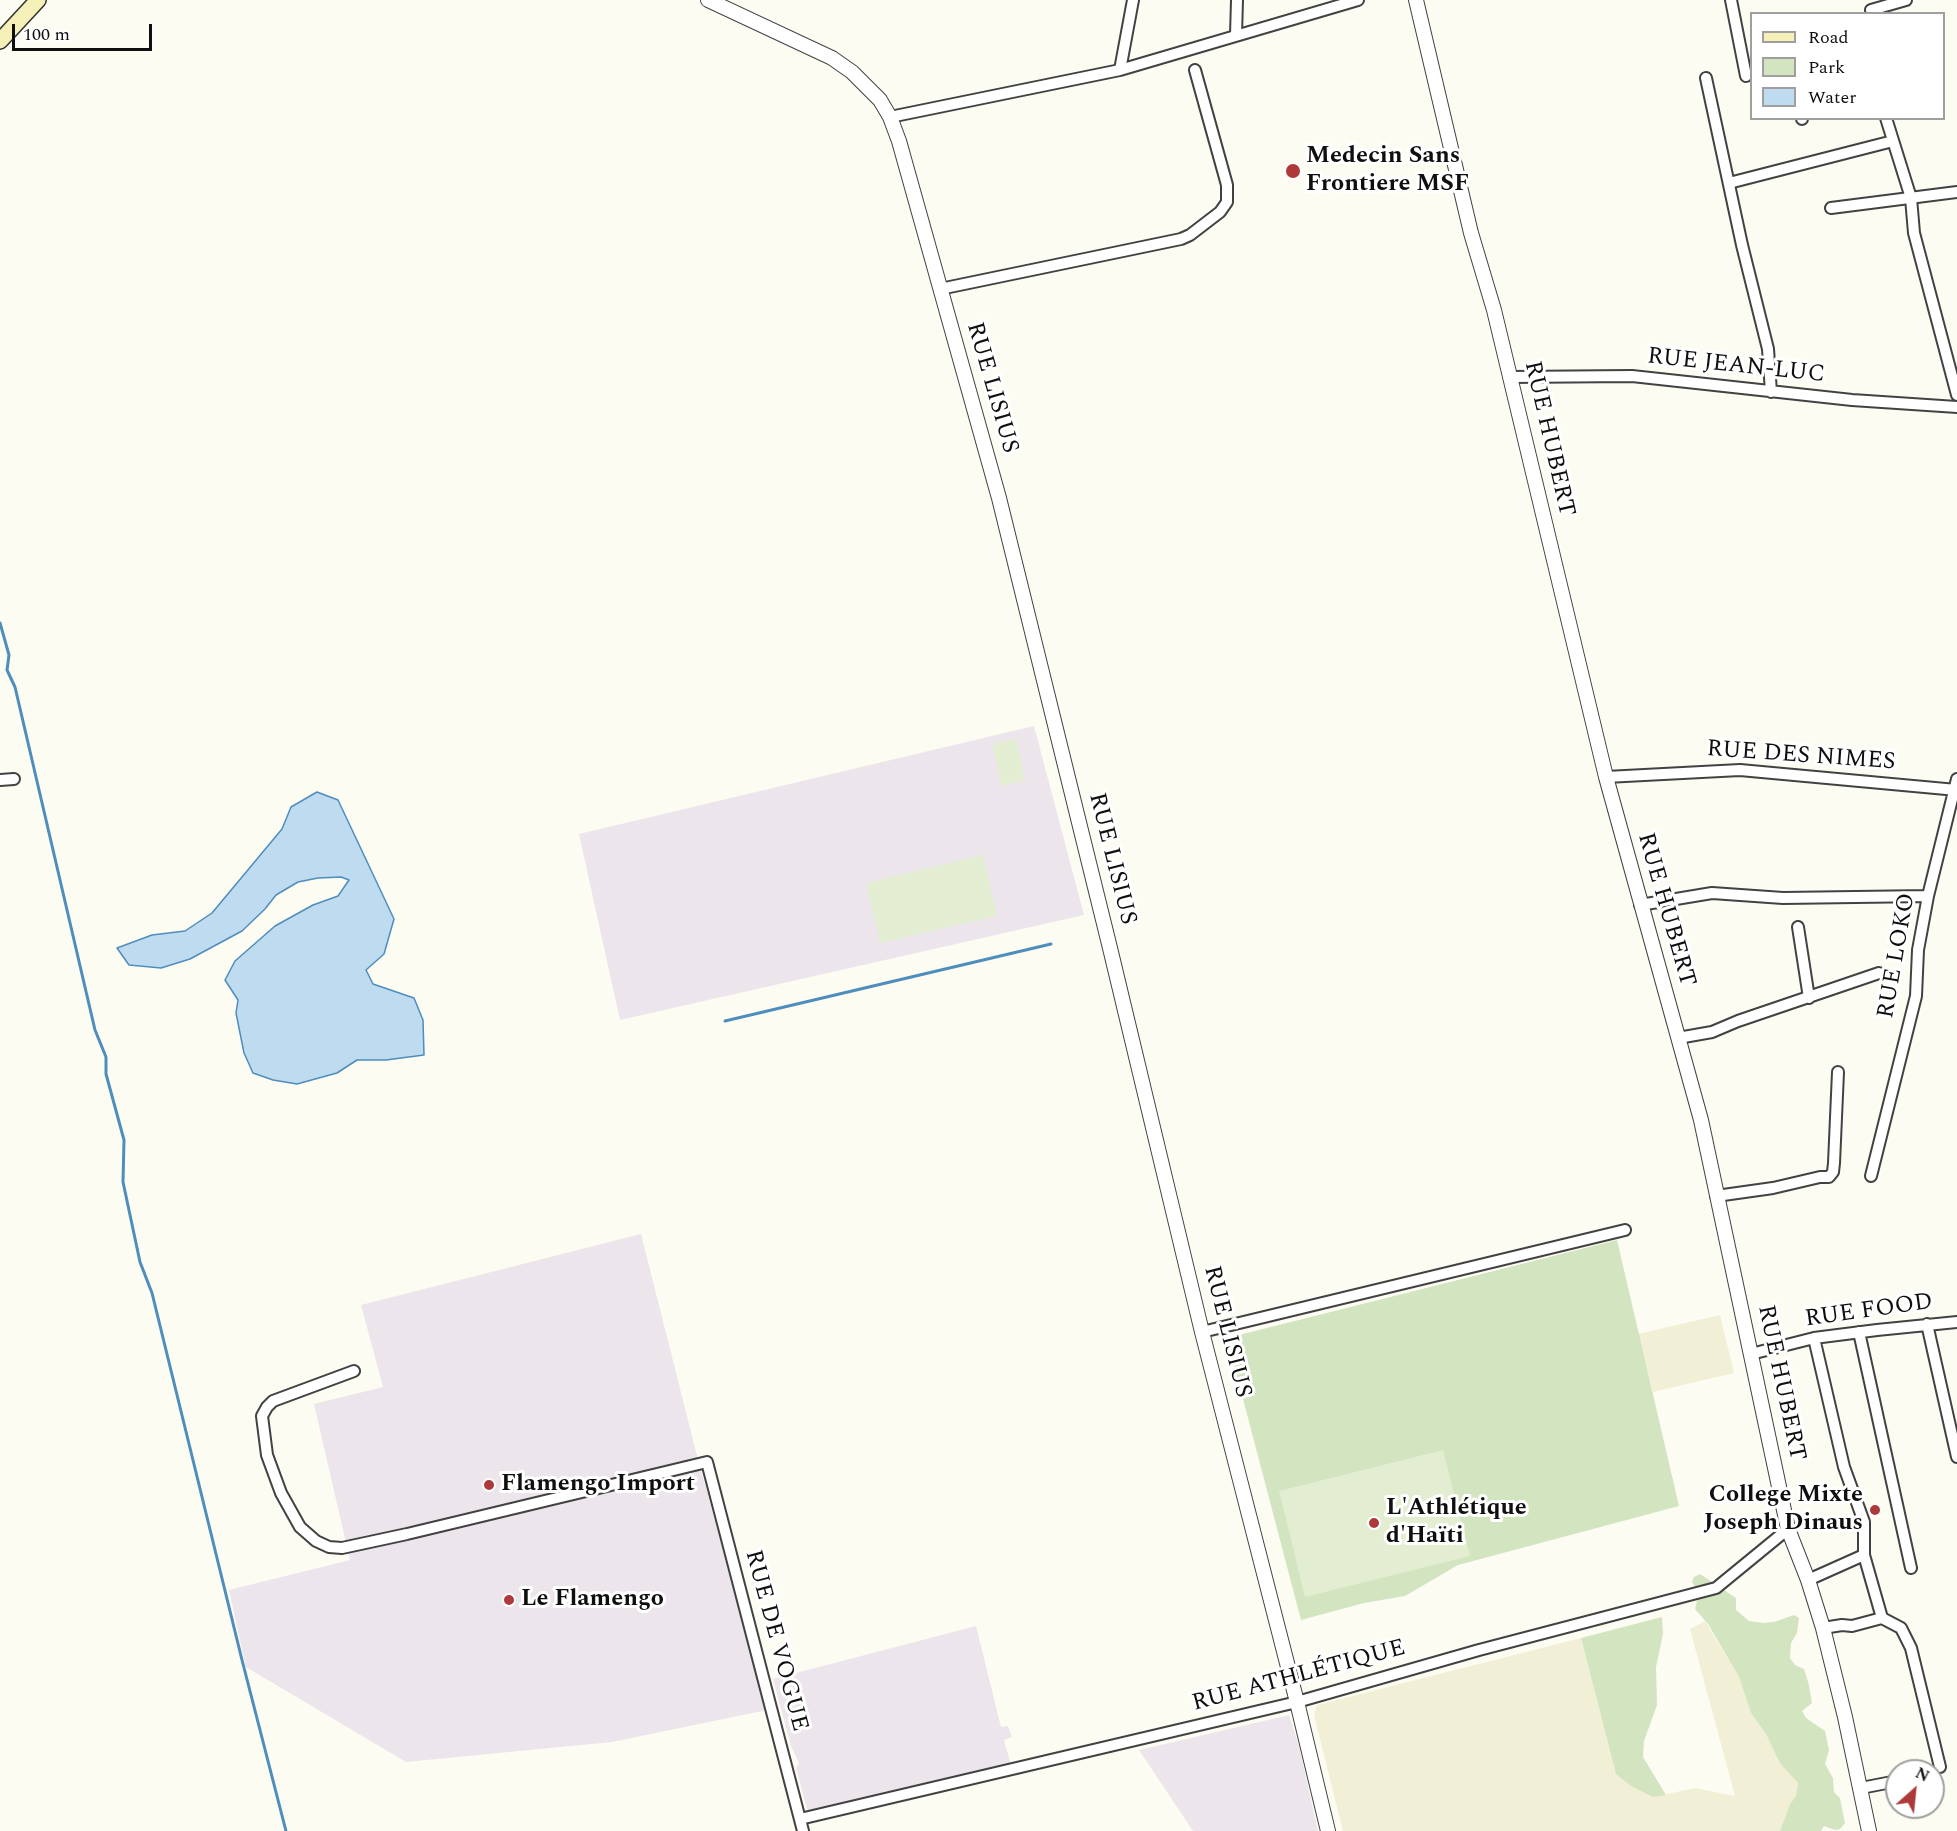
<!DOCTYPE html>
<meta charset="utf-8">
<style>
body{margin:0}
#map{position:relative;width:1957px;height:1831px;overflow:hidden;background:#fdfcf3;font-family:Spectral,serif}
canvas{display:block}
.legend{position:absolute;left:1750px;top:12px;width:195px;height:108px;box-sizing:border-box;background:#fff;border:2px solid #9f9f9f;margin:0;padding:8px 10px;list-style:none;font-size:18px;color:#0f0f0f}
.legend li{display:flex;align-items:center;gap:12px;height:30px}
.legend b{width:30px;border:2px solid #9f9f9f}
.north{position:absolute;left:1885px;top:1759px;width:60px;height:60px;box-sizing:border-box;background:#fff;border:2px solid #9f9f9f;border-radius:50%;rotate:27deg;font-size:16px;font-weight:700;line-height:24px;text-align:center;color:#0f0f0f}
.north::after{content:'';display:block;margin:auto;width:21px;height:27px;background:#ae393a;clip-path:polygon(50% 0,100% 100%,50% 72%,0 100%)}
.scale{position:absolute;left:12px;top:24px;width:140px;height:27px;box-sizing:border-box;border:3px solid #0f0f0f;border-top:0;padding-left:8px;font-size:18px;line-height:21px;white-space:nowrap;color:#0f0f0f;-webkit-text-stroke:4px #fff;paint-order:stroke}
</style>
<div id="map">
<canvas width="1957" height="1831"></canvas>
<ul class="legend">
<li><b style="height:8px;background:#f5f0b7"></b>Road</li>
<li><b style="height:16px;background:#d2e4c0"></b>Park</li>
<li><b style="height:16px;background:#bedbef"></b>Water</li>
</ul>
<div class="north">N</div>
<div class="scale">100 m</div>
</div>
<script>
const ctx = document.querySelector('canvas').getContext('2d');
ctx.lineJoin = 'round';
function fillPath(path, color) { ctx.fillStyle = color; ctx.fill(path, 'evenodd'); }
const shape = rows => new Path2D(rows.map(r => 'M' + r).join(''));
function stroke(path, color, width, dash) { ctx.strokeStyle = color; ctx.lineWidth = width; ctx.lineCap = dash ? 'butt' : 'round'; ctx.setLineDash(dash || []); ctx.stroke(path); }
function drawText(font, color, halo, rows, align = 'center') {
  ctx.font = font + ' Spectral,serif'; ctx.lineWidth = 6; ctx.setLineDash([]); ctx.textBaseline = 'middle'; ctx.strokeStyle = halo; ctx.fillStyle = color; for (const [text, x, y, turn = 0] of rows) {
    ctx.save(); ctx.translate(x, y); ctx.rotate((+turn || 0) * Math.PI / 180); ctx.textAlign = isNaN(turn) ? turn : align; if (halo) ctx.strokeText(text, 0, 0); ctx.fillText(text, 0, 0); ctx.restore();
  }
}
fillPath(shape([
 [1034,726,1084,915,620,1020,579,834],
 [641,1234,696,1452,767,1710,612,1742,406,1762,246,1667,229,1590,350,1560,314,1404,383,1387,361,1305],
 [976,1626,1001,1727,1008,1726,1012,1737,1004,1740,1011,1765,814,1813,807,1809,796,1768,799,1763,791,1746,773,1679],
 [1289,1715,1299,1746,1318,1831,1193,1831,1139,1750]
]), '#ece5ec');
fillPath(shape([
 [1720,1315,1734,1373,1653,1392,1638,1334],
 [1705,1621,1739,1677,1751,1713,1766,1734,1781,1763,1798,1783,1796,1796,1790,1804,1780,1831,1343,1831,1314,1715,1317,1705,1581,1638,1616,1774,1653,1797,1695,1788,1735,1796,1690,1629]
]), '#f1f0d6');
fillPath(shape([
 [1617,1240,1679,1506,1458,1565,1405,1596,1364,1603,1301,1620,1227,1338],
 [1700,1574,1736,1598,1736,1610,1749,1621,1763,1623,1774,1622,1794,1615,1799,1618,1797,1633,1791,1643,1790,1658,1795,1665,1804,1669,1809,1685,1812,1703,1802,1711,1806,1718,1825,1731,1829,1750,1825,1764,1833,1778,1834,1792,1840,1798,1845,1823,1840,1829,1835,1830,1824,1826,1821,1831,1780,1831,1790,1804,1796,1796,1798,1783,1780,1763,1766,1734,1751,1713,1739,1677,1708,1624,1695,1609,1699,1594,1692,1582,1694,1577],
 [1662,1617,1663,1634,1656,1667,1657,1705,1644,1741,1643,1757,1666,1795,1653,1797,1631,1786,1616,1774,1581,1638]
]), '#d2e4c0');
fillPath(shape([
 [1016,739,1025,780,1002,786,992,744],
 [983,855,997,916,880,943,866,883],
 [1443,1450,1470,1556,1305,1597,1279,1491]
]), '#e2edd1');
const water = shape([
 [317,792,338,800,394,919,384,954,366,970,373,984,414,998,423,1020,424,1055,386,1060,357,1060,337,1073,297,1084,273,1080,253,1073,244,1053,236,1013,238,1000,225,980,235,961,275,926,313,905,338,896,349,880,341,877,318,878,298,882,276,895,265,909,242,931,190,959,161,968,129,965,117,948,152,935,185,931,212,913,282,829,291,807,317,792]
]);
fillPath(water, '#bedbef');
stroke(water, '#4e8dbc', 1.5);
stroke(shape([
 [0,623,9,655,7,670,15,687,95,1030,106,1057,106,1074,124,1140,123,1182,140,1262,152,1293,242,1660,286,1831],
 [725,1021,1051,944]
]), '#4e8dbc', 3);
const minor = shape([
 [1731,0,1746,76],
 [1871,10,1906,0],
 [1236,35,1237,0],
 [1120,70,1133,0],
 [1706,78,1742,245,1768,349,1771,392],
 [890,117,1120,70,1358,0],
 [1886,118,1911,198,1914,233,1957,395],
 [1802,119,1802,118],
 [1729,183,1893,141],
 [1831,208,1957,192],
 [940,289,1181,239,1190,235,1220,212,1227,202,1227,185,1195,70],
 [1510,377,1632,376,1852,400,1957,407],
 [1606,777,1740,770,1957,790],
 [0,780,14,779],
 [1640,905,1712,893,1783,898,1928,896],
 [1798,927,1809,998],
 [1678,1038,1712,1032,1738,1021,1879,973],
 [1871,1176,1916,996,1918,950,1928,896,1957,779],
 [1716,1196,1773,1188,1820,1177,1829,1177,1833,1172,1834,1163,1838,1072],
 [1927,1324,1957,1457],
 [1202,1332,1625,1230],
 [1859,1332,1911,1568],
 [1751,1354,1814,1338,1877,1330,1957,1322],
 [354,1371,273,1401,267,1407,262,1416,267,1455,281,1493,300,1527,316,1541,329,1547,342,1548,407,1534,707,1462,803,1831],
 [1864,1555,1882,1618,1901,1628,1911,1648,1940,1767],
 [1808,1580,1864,1555,1864,1522,1844,1467,1814,1338],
 [1823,1628,1842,1625,1852,1626,1882,1618],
 [1861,1788,1897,1781],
 [800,1819,1297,1702,1479,1650,1716,1588,1788,1529]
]);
const tertiary = shape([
 [708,0,832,58,852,72,880,100,890,117,899,141,999,498,1110,948,1202,1332,1297,1702,1328,1831],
 [1416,0,1471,233,1494,310,1606,777,1701,1120,1788,1529,1808,1580,1823,1628,1845,1717,1869,1831]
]);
const secondary = shape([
 [0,41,38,0]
]);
stroke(minor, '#424242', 14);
stroke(tertiary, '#424242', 16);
stroke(secondary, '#313131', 18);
stroke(minor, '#fff', 10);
stroke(tertiary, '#fff', 14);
stroke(secondary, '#f5f0b7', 15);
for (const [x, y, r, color] of [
 [1293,171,8,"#ae393a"],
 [489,1485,6,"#ae393a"],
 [1875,1510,6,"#ae393a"],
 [1374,1523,6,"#ae393a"],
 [509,1600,6,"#ae393a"]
]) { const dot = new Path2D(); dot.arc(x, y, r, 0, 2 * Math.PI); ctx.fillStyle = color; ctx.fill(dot); stroke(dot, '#fff', 2); }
drawText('bold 24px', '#0f0f0f', '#fff', [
 ["Medecin Sans",1306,157],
 ["Frontiere MSF",1306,185],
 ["Flamengo Import",501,1485],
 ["College Mixte",1863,1496,"right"],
 ["Joseph Dinaus",1863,1524,"right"],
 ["L'Athlétique",1386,1509],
 ["d'Haïti",1386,1537],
 ["Le Flamengo",521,1600]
], 'left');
drawText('24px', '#0f0f0f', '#fff', [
 ["RUE JEAN-LUC",1736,367,6],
 ["RUE LISIUS",991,388,74],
 ["RUE HUBERT",1548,439,77],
 ["RUE DES NIMES",1801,757,4],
 ["RUE LISIUS",1111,859,76],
 ["RUE HUBERT",1665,910,74],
 ["RUE LOKO",1898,956,-80],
 ["RUE FOOD",1869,1312,-8],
 ["RUE LISIUS",1226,1332,76],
 ["RUE HUBERT",1780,1383,78],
 ["RUE DE VOGUE",775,1641,75],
 ["RUE ATHLÉTIQUE",1299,1677,-15]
]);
</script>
